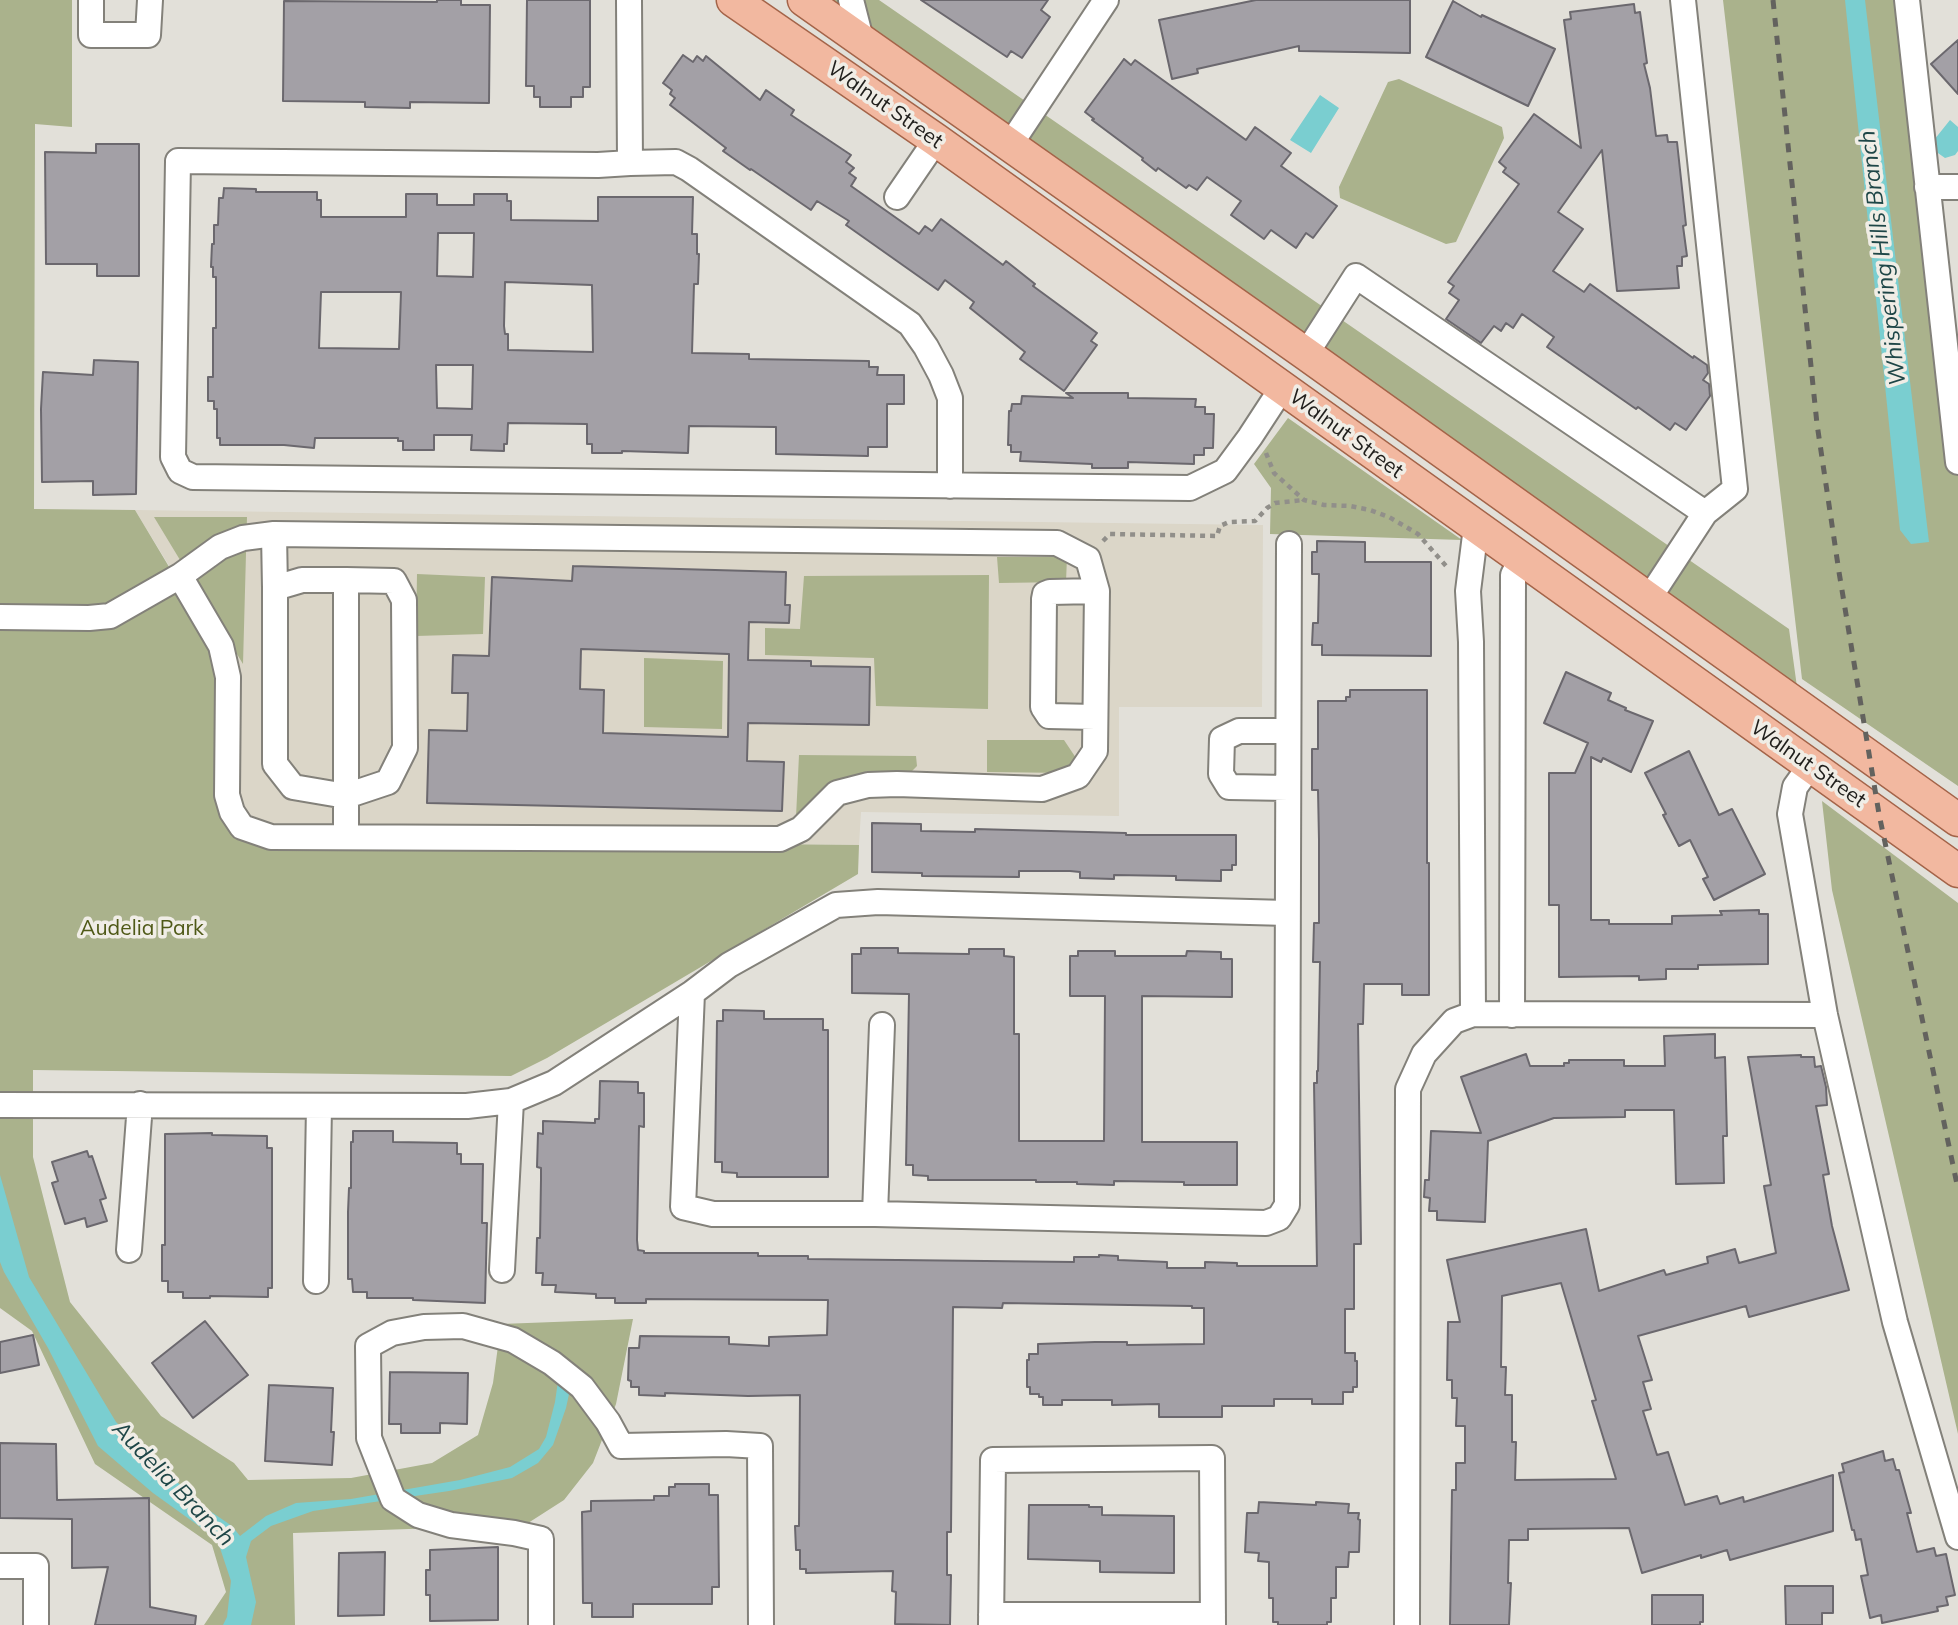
<!DOCTYPE html>
<style>
body{margin:0}
canvas{display:block;background:#e2e0d9}
</style>
<canvas width="1958" height="1625"></canvas>
<script>
const ctx = document.querySelector('canvas').getContext('2d');
ctx.lineJoin = 'round';
function fillPath(path, color) { ctx.fillStyle = color; ctx.fill(path, 'evenodd'); }
const shape = rows => new Path2D(rows.map(r => 'M' + r).join(''));
function stroke(path, color, width, dash) { ctx.strokeStyle = color; ctx.lineWidth = width; ctx.lineCap = dash ? 'butt' : 'round'; ctx.setLineDash(dash || []); ctx.stroke(path); }
function drawText(font, color, halo, rows, align = 'center') {
  ctx.font = font + ' Mulish,sans-serif'; ctx.lineWidth = 7; ctx.setLineDash([]); ctx.textBaseline = 'middle'; ctx.strokeStyle = halo; ctx.fillStyle = color; for (const [text, x, y, turn = 0] of rows) {
    ctx.save(); ctx.translate(x, y); ctx.rotate((+turn || 0) * Math.PI / 180); ctx.textAlign = isNaN(turn) ? turn : align; if (halo) ctx.strokeText(text, 0, 0); ctx.fillText(text, 0, 0); ctx.restore();
  }
}
fillPath(shape([
 [135,510,1263,525,1262,707,1119,707,1119,816,861,812,859,845,271,839,239,826,198,613]
]), '#dbd6c8');
fillPath(shape([
 [0,0,72,0,72,127,35,124,34,509,135,510,229,667,239,826,271,839,859,845,858,874,547,1058,511,1076,33,1070,33,1157,70,1302,161,1416,234,1463,248,1480,351,1478,432,1463,478,1435,493,1383,501,1324,633,1319,616,1404,593,1463,564,1500,525,1525,293,1533,295,1625,204,1625,226,1592,212,1545,95,1464,32,1331,0,1308],
 [826,0,879,0,1789,629,1797,687],
 [1723,0,1909,0,1958,462,1958,786,1802,679],
 [1399,79,1502,127,1504,138,1456,242,1446,244,1340,198,1339,187,1388,82],
 [1288,418,1462,540,1270,534,1271,488,1254,464],
 [154,517,247,517,243,664],
 [997,557,1067,557,1066,582,999,583],
 [417,574,485,577,483,634,416,636],
 [989,575,988,709,876,706,874,658,765,655,765,628,800,629,804,576],
 [644,658,723,661,722,729,644,727],
 [987,740,1064,740,1076,758,1067,773,987,772],
 [799,755,916,756,917,766,912,771,868,771,825,790,796,817],
 [1822,801,1958,903,1958,1434,1832,890]
]), '#aab28c');
fillPath(shape([
 [1845,0,1865,0,1929,542,1911,544,1900,530],
 [1320,95,1339,108,1311,153,1290,140],
 [1950,120,1958,127,1958,151,1955,155,1945,158,1935,151,1934,140],
 [0,1175,29,1277,116,1422,166,1472,207,1509,232,1526,240,1536,266,1516,296,1503,351,1499,460,1480,510,1467,539,1449,546,1437,555,1402,559,1374,571,1385,566,1408,553,1445,538,1463,512,1478,449,1491,313,1511,271,1526,251,1541,246,1557,256,1602,251,1625,223,1625,227,1617,231,1581,217,1539,153,1493,98,1446,48,1348,4,1272,0,1262]
]), '#7aced0');
const building = shape([
 [437,0,461,0,461,5,490,5,489,103,410,102,410,108,365,107,365,102,283,101,284,1,437,2,437,0],
 [527,0,590,0,590,87,583,87,583,97,571,97,571,107,540,107,540,97,534,97,534,86,526,86,527,0],
 [921,0,1048,0,1041,10,1050,17,1022,58,1011,51,1007,57,921,0],
 [1256,0,1410,0,1410,53,1299,51,1299,46,1197,69,1198,73,1172,79,1159,20,1256,0],
 [1453,1,1481,17,1482,15,1555,49,1528,106,1426,57,1453,1],
 [1634,4,1635,13,1640,12,1647,63,1644,64,1650,88,1656,136,1667,135,1668,142,1677,142,1686,225,1683,226,1687,256,1682,257,1682,266,1677,266,1679,288,1617,291,1602,150,1558,212,1583,229,1553,271,1584,292,1590,284,1693,358,1694,356,1707,365,1708,373,1703,380,1709,384,1710,396,1686,430,1675,423,1670,430,1638,407,1636,409,1547,347,1554,337,1522,314,1513,328,1506,323,1501,331,1494,326,1481,343,1446,319,1459,300,1449,293,1454,286,1448,282,1519,184,1503,172,1506,168,1499,162,1534,114,1581,148,1564,20,1571,19,1570,12,1634,4],
 [1958,40,1958,94,1931,64,1958,40],
 [683,55,693,62,697,56,703,61,706,56,760,100,766,90,794,110,791,115,851,155,846,162,854,168,849,173,856,178,851,186,919,234,925,226,932,231,941,219,1003,265,1006,261,1035,284,1033,286,1097,333,1091,341,1097,345,1064,391,1020,359,1025,352,970,308,974,302,945,280,938,290,846,225,849,221,817,201,811,210,751,169,750,170,723,151,726,148,670,105,675,98,670,94,672,90,663,83,683,55],
 [1124,59,1131,65,1135,60,1246,140,1255,127,1291,153,1281,166,1337,206,1313,238,1306,233,1296,248,1271,230,1264,239,1231,215,1241,201,1207,177,1197,190,1189,185,1186,188,1158,168,1156,171,1142,160,1143,158,1092,120,1094,119,1085,112,1124,59],
 [96,144,139,144,139,276,97,276,97,264,46,264,45,152,96,153,96,144],
 [224,188,256,189,256,192,317,192,317,200,321,200,321,217,406,217,406,194,437,194,437,205,474,205,474,194,507,194,507,201,511,201,511,220,598,221,598,197,693,197,692,234,697,234,697,254,699,254,698,284,694,284,692,353,749,354,749,359,869,361,869,367,878,367,877,375,904,375,904,404,887,404,887,447,868,447,868,456,776,454,776,427,689,426,688,453,622,451,622,453,592,453,592,444,587,444,587,424,508,423,507,444,504,444,504,451,471,450,472,435,434,435,434,450,403,450,403,441,398,441,398,438,315,438,314,448,284,445,220,445,220,438,217,438,217,409,214,409,214,401,208,401,208,377,213,377,213,328,216,328,216,277,213,277,213,267,211,267,212,244,214,244,214,225,218,225,219,198,223,198,224,188],
 [438,233,474,233,473,277,437,276,438,233],
 [505,282,592,285,593,352,508,350,508,334,505,334,504,326,505,282],
 [321,292,401,292,399,349,319,348,321,292],
 [436,365,473,365,472,409,437,408,436,365],
 [94,360,138,362,136,494,93,495,93,481,42,482,41,409,43,372,93,375,94,360],
 [1066,393,1128,393,1128,398,1196,399,1195,407,1205,407,1205,414,1214,414,1213,448,1204,448,1204,455,1194,455,1194,464,1128,462,1128,468,1092,468,1092,464,1020,461,1021,452,1011,452,1011,445,1008,445,1009,411,1011,411,1012,404,1021,404,1022,396,1073,398,1066,393],
 [1317,541,1365,542,1365,562,1431,562,1431,656,1322,655,1322,645,1312,645,1313,623,1318,623,1319,574,1312,574,1312,552,1317,552,1317,541],
 [573,566,786,572,785,605,790,605,789,623,749,622,748,660,811,661,811,666,870,667,869,725,748,723,747,761,784,762,782,811,427,803,429,730,467,731,468,693,452,693,453,655,489,656,492,577,572,581,573,566],
 [581,649,729,654,728,737,603,733,604,690,580,689,581,649],
 [1566,672,1611,693,1608,700,1626,708,1625,710,1653,721,1631,772,1603,758,1601,762,1591,757,1591,920,1609,920,1609,924,1672,924,1672,916,1722,915,1720,911,1759,910,1759,914,1768,914,1768,964,1698,965,1698,969,1666,969,1666,979,1639,980,1639,976,1559,977,1559,905,1549,905,1549,773,1575,773,1588,743,1544,723,1566,672],
 [1350,690,1427,690,1427,863,1429,863,1429,995,1402,995,1402,984,1364,984,1363,1024,1358,1024,1361,1244,1354,1244,1354,1309,1345,1309,1345,1353,1355,1353,1355,1361,1357,1361,1357,1387,1353,1387,1353,1392,1343,1392,1343,1404,1312,1404,1312,1399,1274,1399,1274,1406,1222,1406,1222,1417,1159,1417,1159,1404,1112,1405,1112,1400,1062,1400,1062,1405,1043,1405,1043,1397,1039,1397,1039,1394,1030,1394,1030,1387,1027,1387,1027,1360,1029,1360,1029,1354,1038,1354,1038,1344,1095,1342,1127,1342,1127,1345,1204,1344,1204,1308,1192,1308,1192,1306,1003,1303,1002,1308,953,1307,951,1532,947,1532,947,1575,951,1575,950,1625,895,1624,896,1592,892,1591,893,1571,806,1573,806,1569,800,1569,800,1550,796,1550,795,1526,799,1526,800,1395,748,1396,665,1393,665,1396,639,1395,639,1387,631,1387,631,1381,628,1380,629,1348,639,1348,640,1336,729,1337,729,1344,769,1346,769,1337,827,1335,828,1300,646,1299,646,1303,615,1303,615,1298,596,1298,596,1294,555,1292,556,1285,542,1285,543,1273,536,1273,537,1238,540,1238,541,1179,541,1168,537,1167,538,1133,543,1134,543,1121,595,1123,595,1119,599,1119,600,1081,638,1082,638,1093,644,1093,644,1127,639,1126,637,1240,638,1250,644,1251,644,1253,758,1253,758,1256,808,1256,808,1259,1074,1262,1074,1257,1099,1257,1099,1255,1118,1256,1118,1260,1167,1262,1167,1268,1205,1268,1205,1262,1237,1263,1237,1266,1317,1266,1314,1083,1317,1083,1317,1071,1318,1071,1320,962,1313,962,1314,923,1319,923,1319,840,1318,790,1312,790,1312,749,1318,749,1318,701,1346,701,1346,697,1350,697,1350,690],
 [1689,751,1719,815,1732,809,1765,874,1714,900,1703,879,1708,877,1690,840,1679,846,1663,815,1666,814,1645,773,1689,751],
 [872,823,921,824,921,831,975,832,975,829,1126,833,1126,835,1236,835,1236,865,1232,865,1232,870,1221,870,1221,881,1176,880,1176,876,1114,875,1114,879,1080,878,1080,872,1070,871,1019,871,1019,877,922,876,922,873,872,872,872,823],
 [861,948,898,948,898,953,969,954,969,949,1004,949,1004,956,1014,957,1014,1034,1019,1034,1019,1141,1104,1141,1105,996,1070,996,1070,956,1078,956,1078,951,1115,951,1115,956,1186,956,1187,951,1221,952,1221,959,1232,959,1232,997,1142,996,1142,1142,1237,1142,1237,1185,1184,1185,1184,1182,1114,1181,1114,1185,1077,1184,1077,1182,1036,1182,1036,1180,928,1180,928,1176,913,1175,913,1165,906,1165,909,994,852,993,852,954,861,954,861,948],
 [723,1010,764,1011,764,1019,823,1019,823,1030,828,1030,828,1177,737,1177,737,1173,722,1172,722,1162,715,1162,717,1021,723,1021,723,1010],
 [1715,1034,1715,1058,1725,1057,1727,1136,1723,1136,1724,1183,1676,1184,1674,1110,1625,1110,1625,1117,1554,1118,1488,1141,1485,1222,1437,1220,1437,1211,1429,1211,1430,1198,1424,1197,1425,1180,1429,1180,1431,1131,1481,1133,1461,1077,1526,1054,1530,1066,1564,1066,1564,1063,1569,1063,1569,1060,1624,1060,1624,1066,1665,1066,1664,1036,1715,1034],
 [1801,1055,1801,1057,1814,1057,1815,1067,1821,1066,1826,1087,1827,1105,1816,1106,1829,1174,1823,1175,1832,1226,1849,1290,1749,1317,1746,1306,1638,1336,1652,1380,1643,1382,1651,1409,1643,1411,1657,1455,1668,1452,1685,1505,1717,1496,1720,1504,1743,1497,1744,1502,1833,1475,1833,1531,1730,1560,1727,1550,1701,1558,1701,1555,1642,1573,1629,1528,1528,1529,1528,1540,1509,1540,1508,1583,1511,1583,1509,1625,1450,1625,1452,1490,1456,1490,1456,1463,1465,1463,1465,1426,1456,1426,1457,1398,1452,1398,1452,1380,1447,1380,1448,1322,1460,1322,1447,1260,1586,1229,1599,1291,1664,1270,1666,1275,1708,1263,1707,1257,1735,1249,1739,1263,1776,1253,1764,1186,1771,1185,1748,1057,1801,1055],
 [1561,1283,1596,1400,1592,1401,1616,1479,1515,1480,1516,1442,1512,1442,1512,1395,1505,1395,1506,1367,1501,1367,1502,1296,1561,1283],
 [353,1131,393,1131,393,1142,457,1143,457,1154,461,1154,461,1164,483,1164,482,1223,487,1223,485,1303,413,1300,413,1298,367,1298,367,1292,353,1292,352,1279,348,1279,348,1212,349,1188,351,1188,351,1142,353,1142,353,1131],
 [212,1133,212,1135,267,1136,267,1148,272,1148,272,1288,268,1288,268,1297,210,1296,210,1298,183,1298,183,1292,168,1292,168,1281,162,1281,162,1245,165,1245,165,1134,212,1133],
 [87,1151,89,1157,92,1156,106,1198,100,1200,107,1221,87,1227,85,1218,65,1224,52,1183,58,1181,52,1162,87,1151],
 [205,1321,248,1375,193,1418,152,1363,205,1321],
 [33,1335,39,1365,0,1373,0,1342,33,1335],
 [390,1372,468,1373,467,1424,440,1423,440,1433,401,1433,401,1424,389,1424,390,1372],
 [269,1385,333,1388,331,1432,334,1432,332,1465,265,1461,269,1385],
 [0,1443,56,1444,57,1500,149,1498,150,1607,196,1616,195,1625,95,1625,108,1567,72,1568,72,1519,0,1518,0,1443],
 [1883,1451,1885,1461,1893,1459,1896,1470,1899,1470,1911,1513,1907,1513,1917,1552,1934,1548,1936,1556,1946,1554,1955,1595,1946,1597,1948,1605,1937,1607,1938,1611,1882,1623,1881,1615,1870,1618,1861,1576,1868,1575,1861,1539,1856,1540,1854,1530,1852,1530,1839,1473,1844,1472,1842,1464,1883,1451],
 [675,1484,709,1484,709,1495,718,1495,719,1587,712,1587,712,1604,633,1604,633,1617,592,1617,592,1603,583,1603,582,1512,591,1511,591,1501,654,1500,654,1496,669,1496,669,1487,675,1487,675,1484],
 [1259,1502,1316,1505,1316,1502,1349,1504,1348,1513,1359,1513,1358,1519,1360,1520,1359,1552,1349,1552,1348,1567,1336,1567,1336,1598,1331,1598,1331,1622,1327,1622,1327,1625,1278,1625,1278,1622,1273,1622,1273,1598,1269,1598,1269,1562,1258,1561,1259,1553,1245,1552,1247,1513,1258,1513,1259,1502],
 [1029,1505,1089,1505,1089,1507,1102,1507,1102,1515,1174,1516,1174,1573,1100,1572,1100,1561,1028,1559,1029,1505],
 [498,1547,498,1620,430,1621,430,1595,426,1595,426,1570,430,1570,430,1550,498,1547],
 [385,1552,384,1615,338,1616,339,1553,385,1552],
 [1785,1586,1833,1586,1833,1613,1822,1613,1822,1625,1786,1625,1785,1586],
 [1652,1595,1703,1595,1703,1622,1700,1622,1700,1625,1652,1625,1652,1595]
]);
fillPath(building, '#a3a0a6');
stroke(building, '#6b686e', 2);
const minor = shape([
 [91,0,91,35,148,35,150,0],
 [629,0,630,163,676,162,689,169,910,324,926,347,941,375,950,398,950,486],
 [851,0,861,39],
 [1683,0,1735,489,1705,513],
 [1907,0,1958,462],
 [1010,145,1106,0],
 [630,163,598,165,178,161,173,457,180,471,193,477,1190,488,1225,471,1250,437,1282,388],
 [1927,187,1958,187],
 [897,197,936,140],
 [1306,354,1356,276,1705,513,1648,600],
 [274,534,275,588],
 [0,617,89,618,110,616,180,576,220,547,243,538,274,534,1057,543,1088,559,1097,591,1095,751,1078,776,1042,789,897,784,868,785,837,793,801,829,780,839,271,837,242,827,232,812,227,795,228,677,221,646,180,576],
 [1095,717,1049,716,1043,707,1044,599,1045,594,1050,592,1097,591],
 [1810,766,1795,787,1790,814,1825,1015,1895,1322,1958,1537],
 [1288,788,1229,787,1221,774,1222,739,1239,731,1288,731],
 [346,837,346,796,388,782,405,748,404,600,394,581,346,580,302,580,275,588,275,764,293,787,346,796,346,580],
 [692,993,683,1207,713,1214,875,1214,1266,1223,1279,1218,1287,1205,1289,544],
 [1473,1014,1471,642,1468,591,1476,527],
 [1512,1015,1513,575,1521,559],
 [0,1105,467,1106,511,1101,554,1083,692,993,729,965,836,905,878,902,1287,913],
 [875,1214,882,1025],
 [129,1250,140,1104],
 [502,1270,511,1101],
 [316,1281,319,1106],
 [0,1566,36,1566,36,1625],
 [991,1615,1213,1615],
 [541,1625,541,1539,514,1533,451,1525,418,1515,393,1499,369,1438,368,1346,392,1333,424,1327,463,1326,513,1340,552,1363,582,1387,608,1422,621,1446,726,1444,760,1446,761,1625],
 [991,1625,993,1460,1212,1458,1213,1625],
 [1407,1625,1408,1089,1424,1054,1454,1021,1473,1014,1825,1015]
]);
const major = shape([
 [733,0,936,140,1958,871],
 [804,0,1306,354,1958,820]
]);
stroke(minor, '#83817a', 28);
stroke(major, '#a46449', 35);
stroke(shape([
 [1266,453,1274,473,1304,500,1324,505,1350,506,1370,510,1389,517,1418,534,1447,567],
 [1103,541,1110,534,1217,536,1220,526,1229,522,1255,521,1267,508,1275,503,1303,500]
]), '#918f8a', 4.5, [5, 5]);
stroke(minor, '#fff', 24);
stroke(major, '#f2b8a0', 32);
stroke(shape([
 [1773,0,1817,424,1839,572,1879,814,1958,1189]
]), '#63625e', 5, [9, 9]);
drawText('21px', '#21201d', '#f0ede6', [
 ["Walnut Street",885,105,35],
 ["Walnut Street",1346,434,36],
 ["Walnut Street",1808,764,35]
]);
drawText('21px', '#4f5917', '#f0ede6', [
 ["Audelia Park",142,929]
]);
drawText('italic 23px', '#1e4647', '#f0ede6', [
 ["Whispering Hills Branch",1883,258,-97],
 ["Audelia Branch",173,1484,46]
]);
</script>
